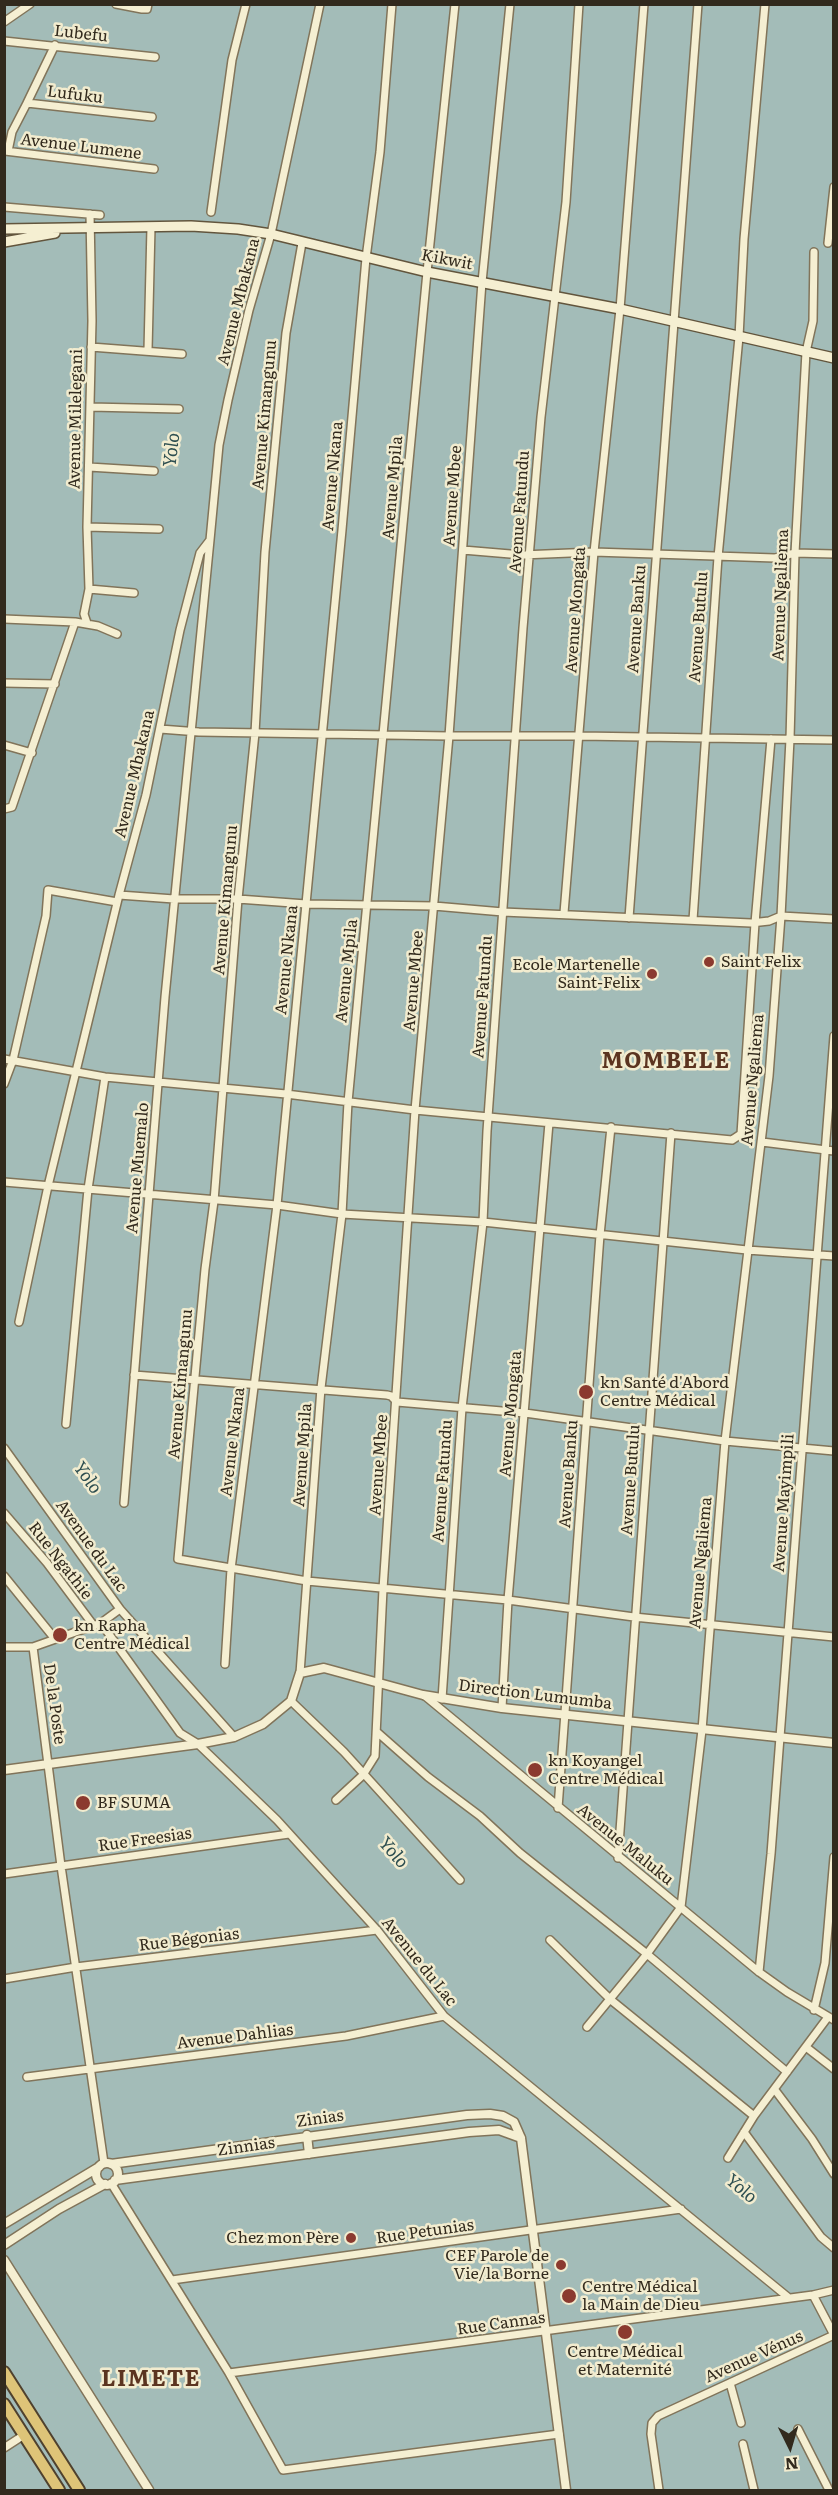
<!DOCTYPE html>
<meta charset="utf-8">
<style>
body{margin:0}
#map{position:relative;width:838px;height:2495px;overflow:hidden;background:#e9e2c0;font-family:Literata,serif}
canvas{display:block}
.frame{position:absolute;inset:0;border:6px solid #322a1d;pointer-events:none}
.north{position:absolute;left:760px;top:2417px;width:60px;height:60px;-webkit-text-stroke:4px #f2eccf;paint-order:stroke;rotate:175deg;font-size:16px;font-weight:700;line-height:24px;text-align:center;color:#322a1d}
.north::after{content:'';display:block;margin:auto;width:21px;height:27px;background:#322a1d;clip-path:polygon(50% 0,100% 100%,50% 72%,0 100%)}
</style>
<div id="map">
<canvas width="838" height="2495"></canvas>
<div class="frame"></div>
<div class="north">N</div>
</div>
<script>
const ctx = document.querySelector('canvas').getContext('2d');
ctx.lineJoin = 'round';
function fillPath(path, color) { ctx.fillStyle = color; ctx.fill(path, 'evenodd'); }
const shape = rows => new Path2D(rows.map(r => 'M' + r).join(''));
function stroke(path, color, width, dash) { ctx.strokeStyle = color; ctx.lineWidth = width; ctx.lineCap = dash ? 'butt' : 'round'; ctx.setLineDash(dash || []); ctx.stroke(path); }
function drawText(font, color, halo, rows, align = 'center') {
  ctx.font = font + ' Literata,serif'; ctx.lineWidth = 5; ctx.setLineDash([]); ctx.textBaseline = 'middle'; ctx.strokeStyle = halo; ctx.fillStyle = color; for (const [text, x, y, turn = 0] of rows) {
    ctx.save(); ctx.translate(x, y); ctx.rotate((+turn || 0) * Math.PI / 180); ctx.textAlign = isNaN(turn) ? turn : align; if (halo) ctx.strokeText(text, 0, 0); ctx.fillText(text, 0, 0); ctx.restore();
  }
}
const water = shape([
 [5,5,833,5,833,2490,5,2490,5,5]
]);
fillPath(water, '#a3bcb8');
stroke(water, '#6b8985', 1.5);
const minor = shape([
 [116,4,142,9,147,9,148,4],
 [4,22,30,4],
 [4,41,155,57],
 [27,103,55,45],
 [5,151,154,169],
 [8,151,12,132,27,103,152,117],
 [4,207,100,215],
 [211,212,232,60,246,4],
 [302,243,286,333,265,552,255,733,238,899,214,1201,205,1269,178,1559,307,1581,508,1600,634,1617,834,1637],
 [828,243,834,187],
 [91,347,182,354],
 [148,350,151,227],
 [90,407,179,409],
 [89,467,154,471],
 [87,527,159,529],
 [463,550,522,555,594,552,775,558,795,553,834,554],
 [89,589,134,593],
 [4,619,75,622,98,626,117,634],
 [87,623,84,614,89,589,87,527,92,321,90,214],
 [4,683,55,684],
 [160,729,199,732,449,736,580,736,834,740],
 [4,745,32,753],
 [4,809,12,807,75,622],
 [119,895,174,899,238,899,306,904,434,906,503,912,751,923,769,921,781,916,834,919],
 [564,913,594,552,620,309,644,4],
 [629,918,698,4],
 [693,920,718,557,739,337,744,239,765,4],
 [4,1059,105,1077,286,1094,415,1110,732,1140,741,1134,755,923,771,739],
 [4,1084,13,1060,46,916,48,890,117,902],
 [762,1142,834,1151],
 [4,1182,277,1205,342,1214,483,1222,747,1250,834,1256],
 [19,1322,48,1186,119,895,146,795,180,630,200,553,210,540,219,445,228,400,249,310,271,234,320,4],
 [134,1375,387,1395,391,1396,397,1402,525,1413,725,1441,834,1451],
 [66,1424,88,1189,105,1077],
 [4,1448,120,1609,234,1737],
 [124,1503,165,997,210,540],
 [4,1513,47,1563,94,1626],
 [4,1576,55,1639],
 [101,1623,180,1733,198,1744,277,1820,377,1930,444,2016,789,2298],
 [4,1647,33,1647,101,1623,120,1609],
 [33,1647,61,1866,104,2163],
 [225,1664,231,1569,277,1205,342,530,366,258,380,152,392,4],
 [300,1673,321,1388,342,1214,348,1102,427,272,455,4],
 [425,1696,759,1972,787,1992,834,2020],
 [442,1699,462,1408,483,1222,487,1131,523,628,541,417,566,202,579,4],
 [291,1701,344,1752,460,1880],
 [502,1708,508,1600,549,1123],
 [377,1732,428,1777,480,1816,520,1853,647,1954,787,2072],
 [336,1800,363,1775,375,1756,383,1589,415,1110,449,736,482,282,510,4],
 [558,1808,600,1235,611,1127],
 [618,1858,671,1133],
 [4,1874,289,1834],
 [550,1940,611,2000,754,2116],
 [759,1972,771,1854,834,1036],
 [4,1979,76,1967,377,1930],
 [814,2010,825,1963,834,1857],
 [587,2027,647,1954,681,1907,702,1730,725,1441,769,1076,781,916,790,739,795,553,806,352,813,321,814,252],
 [806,2047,834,2069],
 [27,2077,346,2036,444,2016],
 [775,2090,812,2139,834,2174],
 [744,2132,821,2237,834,2248],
 [728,2158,754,2116,828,2017],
 [111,2183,229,2373,283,2470,559,2434],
 [172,2280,681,2209],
 [813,2295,834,2335],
 [229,2373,813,2295,834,2290],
 [730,2383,741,2423],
 [798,2429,829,2490],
 [743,2444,754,2490],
 [4,2448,24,2435],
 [659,2490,651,2434,652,2423,658,2416,834,2335]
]);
const tertiary = shape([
 [4,1770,198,1744,234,1737,263,1724,291,1701,300,1673,324,1668,423,1695,502,1708,834,1743],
 [307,2135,309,2154],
 '96 2174a11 11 0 1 1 22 0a11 11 0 1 1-22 0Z',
 [111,2164,467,2115,490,2114,503,2116,514,2122,521,2138,566,2490],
 [115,2180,469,2132,499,2130,521,2138],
 [4,2224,99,2167],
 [4,2245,59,2209,105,2184],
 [4,2260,149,2490]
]);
const secondary = shape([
 [4,229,191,226,238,229,271,234,427,272,620,309,834,358],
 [4,242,55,233]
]);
const trunk = shape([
 [4,2372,79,2490],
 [4,2404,59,2490]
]);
stroke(minor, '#81745a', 10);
stroke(tertiary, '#81745a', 11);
stroke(secondary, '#62553d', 12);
stroke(trunk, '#4f412e', 14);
stroke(minor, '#f5efd2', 7);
stroke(tertiary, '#f5efd2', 8);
stroke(secondary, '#f5efd2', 9);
stroke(trunk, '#dec478', 10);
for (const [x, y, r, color] of [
 [709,962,6,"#8b3a2f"],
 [652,974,6,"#8b3a2f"],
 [586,1392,8,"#8b3a2f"],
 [60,1635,8,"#8b3a2f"],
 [535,1770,8,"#8b3a2f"],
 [83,1803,8,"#8b3a2f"],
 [351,2238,6,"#8b3a2f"],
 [561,2265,6,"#8b3a2f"],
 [569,2296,8,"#8b3a2f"],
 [625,2332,8,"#8b3a2f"]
]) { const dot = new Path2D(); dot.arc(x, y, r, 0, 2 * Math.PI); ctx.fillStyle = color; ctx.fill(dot); stroke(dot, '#f2eccf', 2); }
drawText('16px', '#322a1d', '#f2eccf', [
 ["Lubefu",81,34,6],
 ["Lufuku",75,95,7],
 ["Avenue Lumene",81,147,7],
 ["Kikwit",447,260,11],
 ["Avenue Mbakana",239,302,-76],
 ["Avenue Kimangunu",265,415,-85],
 ["Avenue Milelegani",76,419,-89],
 ["Avenue Nkana",333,476,-85],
 ["Avenue Mpila",393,488,-85],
 ["Avenue Mbee",453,496,-86],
 ["Avenue Fatundu",520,512,-86],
 ["Avenue Ngaliema",781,595,-88],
 ["Avenue Mongata",576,610,-86],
 ["Avenue Banku",637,619,-86],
 ["Avenue Butulu",699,627,-86],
 ["Avenue Mbakana",135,774,-77],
 ["Avenue Kimangunu",226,900,-85],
 ["Avenue Nkana",287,960,-84],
 ["Avenue Mpila",347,971,-84],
 ["Avenue Mbee",414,981,-85],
 ["Avenue Fatundu",483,997,-86],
 ["Avenue Ngaliema",753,1080,-85],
 ["Avenue Muemalo",138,1168,-85],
 ["Avenue Kimangunu",181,1384,-85],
 ["Avenue Mongata",511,1414,-85],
 ["Avenue Nkana",233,1442,-83],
 ["Avenue Mpila",303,1455,-86],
 ["Avenue Mbee",379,1465,-86],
 ["Avenue Banku",569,1474,-86],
 ["Avenue Butulu",631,1480,-86],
 ["Avenue Fatundu",443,1481,-86],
 ["Avenue Mayimpili",784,1503,-86],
 ["Avenue du Lac",91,1546,54],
 ["Rue Ngathie",60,1561,52],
 ["Avenue Ngaliema",701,1563,-85],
 ["Direction Lumumba",535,1695,7],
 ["De la Poste",54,1704,82],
 ["Rue Freesias",145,1840,-8],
 ["Avenue Maluku",625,1845,39],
 ["Rue Bégonias",189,1940,-7],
 ["Avenue du Lac",419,1962,51],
 ["Avenue Dahlias",235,2037,-7],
 ["Zinias",320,2119,-8],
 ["Zinnias",246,2147,-8],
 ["Rue Petunias",425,2232,-8],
 ["Rue Cannas",501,2324,-8],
 ["Avenue Vénus",754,2357,-24]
]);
drawText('16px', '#322a1d', '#f2eccf', [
 ["Saint Felix",721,962],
 ["Ecole Martenelle",640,965,"right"],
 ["Saint-Felix",640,983,"right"],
 ["kn Santé d'Abord",600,1383],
 ["Centre Médical",600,1401],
 ["kn Rapha",74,1626],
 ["Centre Médical",74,1644],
 ["kn Koyangel",548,1761],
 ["Centre Médical",548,1779],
 ["BF SUMA",97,1803],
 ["Chez mon Père",339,2238,"right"],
 ["CEF Parole de",549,2256,"right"],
 ["Vie/la Borne",549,2274,"right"],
 ["Centre Médical",582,2287],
 ["la Main de Dieu",582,2305],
 ["Centre Médical",625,2352,"center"],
 ["et Maternité",625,2370,"center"]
], 'left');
drawText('italic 18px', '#2d4e50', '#f2eccf', [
 ["Yolo",172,450,-83],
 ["Yolo",87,1478,54],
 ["Yolo",393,1853,49],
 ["Yolo",741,2189,40]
]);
ctx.letterSpacing = '1.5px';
drawText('bold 22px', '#5b3420', '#f2eccf', [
 ["MOMBELE",666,1062],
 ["LIMETE",151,2380]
]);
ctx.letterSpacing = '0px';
</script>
